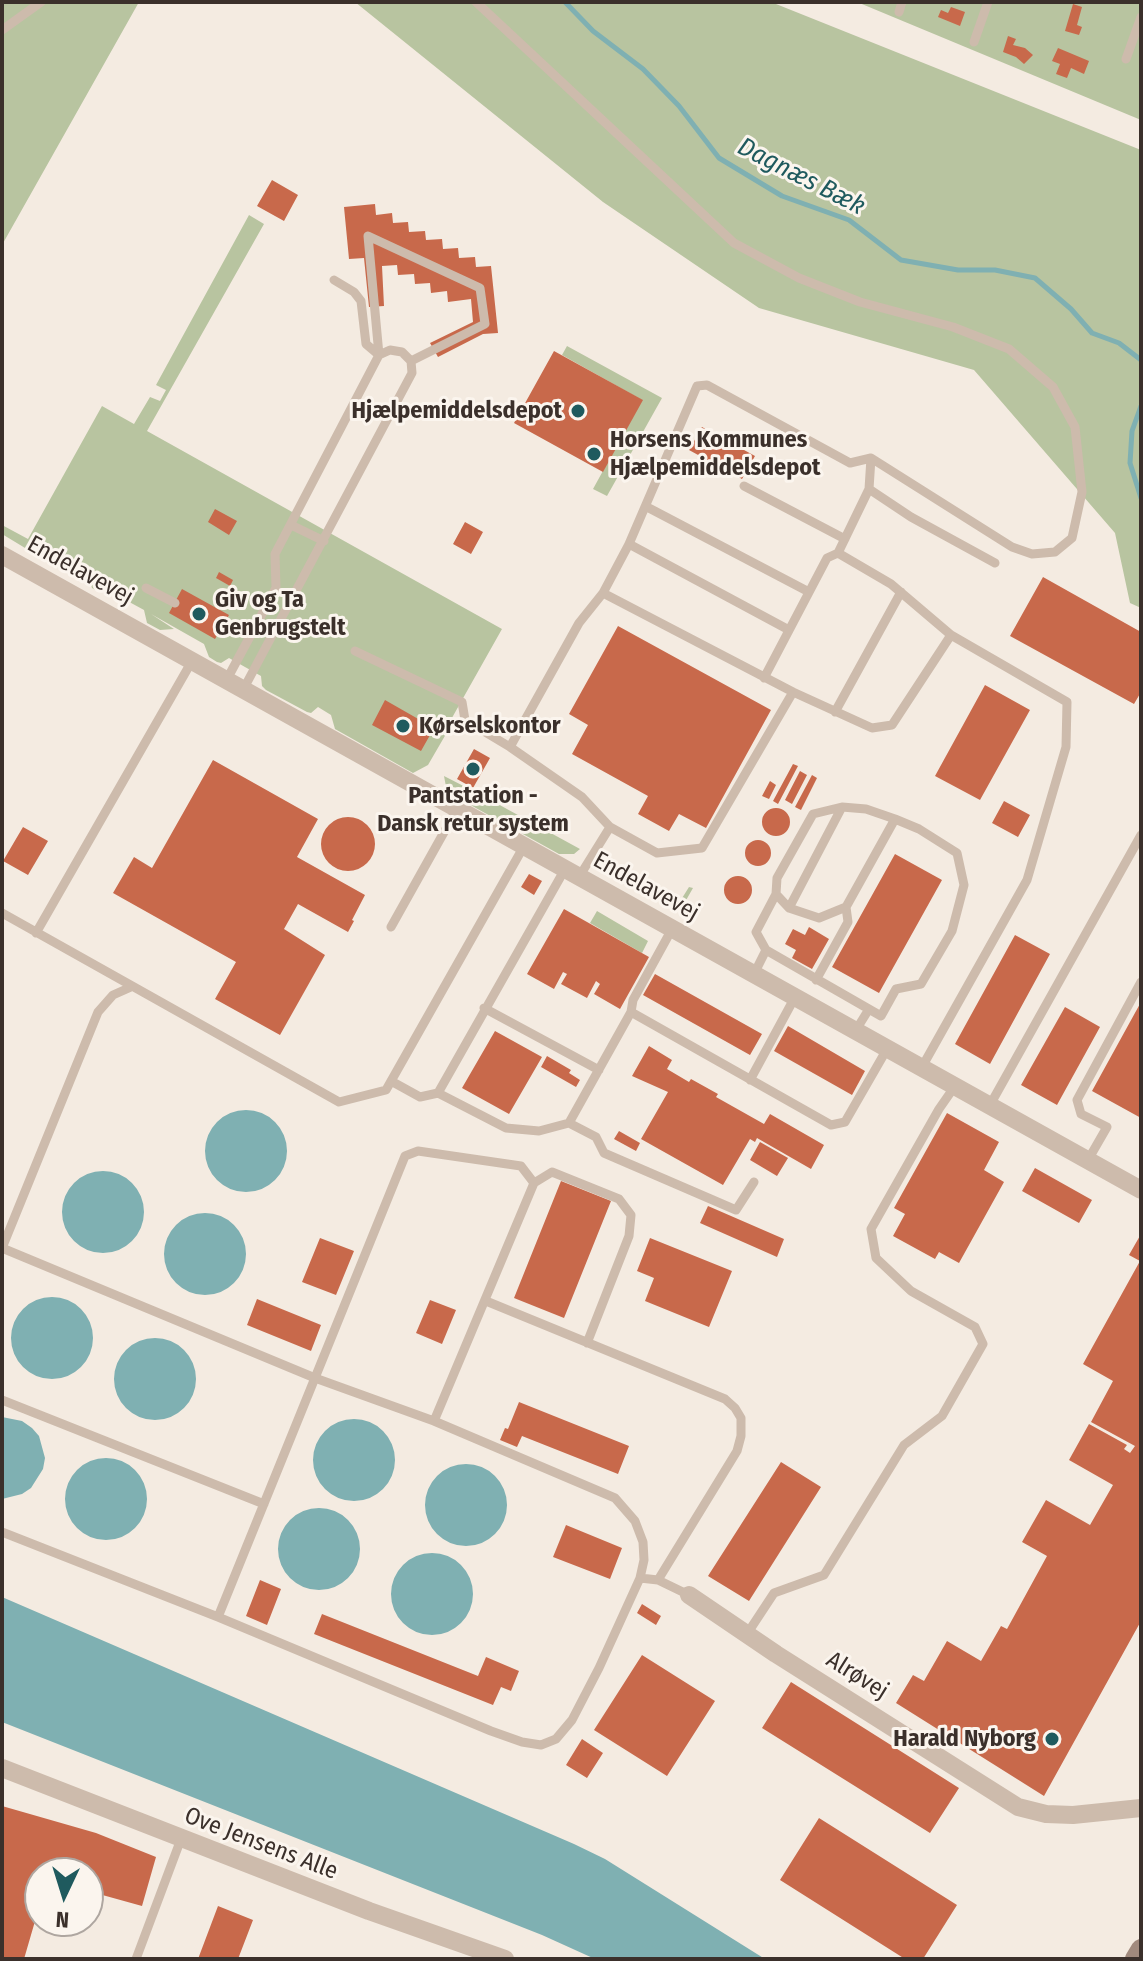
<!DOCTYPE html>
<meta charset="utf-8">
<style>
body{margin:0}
#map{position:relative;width:1143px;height:1961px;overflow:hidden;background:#f4ebe1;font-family:"Fira Sans Condensed",sans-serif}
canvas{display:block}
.frame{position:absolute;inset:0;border:4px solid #3b302b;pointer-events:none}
.north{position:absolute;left:24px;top:1857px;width:80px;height:80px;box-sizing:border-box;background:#fbf5ee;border:2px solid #aea6a0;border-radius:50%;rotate:184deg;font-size:22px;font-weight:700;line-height:32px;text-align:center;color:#3b302b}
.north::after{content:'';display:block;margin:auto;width:28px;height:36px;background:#1f5a5e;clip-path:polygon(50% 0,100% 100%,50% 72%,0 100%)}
</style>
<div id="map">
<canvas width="1143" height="1961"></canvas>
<div class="frame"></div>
<div class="north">N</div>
</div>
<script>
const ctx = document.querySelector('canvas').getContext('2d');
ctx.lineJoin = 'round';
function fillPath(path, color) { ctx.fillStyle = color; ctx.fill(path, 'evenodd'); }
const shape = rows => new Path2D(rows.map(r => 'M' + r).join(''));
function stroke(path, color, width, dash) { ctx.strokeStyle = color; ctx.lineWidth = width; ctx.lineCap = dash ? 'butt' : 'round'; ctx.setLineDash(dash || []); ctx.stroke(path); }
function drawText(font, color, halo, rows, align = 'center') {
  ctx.font = font + ' "Fira Sans Condensed",sans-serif'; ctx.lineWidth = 6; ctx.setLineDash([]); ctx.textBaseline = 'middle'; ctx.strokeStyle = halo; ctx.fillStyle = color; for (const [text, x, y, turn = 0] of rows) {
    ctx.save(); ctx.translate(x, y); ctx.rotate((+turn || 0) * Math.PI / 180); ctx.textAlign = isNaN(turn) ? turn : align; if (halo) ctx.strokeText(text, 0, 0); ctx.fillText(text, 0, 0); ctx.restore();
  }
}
fillPath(shape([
 [2,2,139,2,2,245],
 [355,2,771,2,1141,150,1141,608,1130,603,1115,533,974,370,759,308,603,202],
 [857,2,1141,2,1141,120],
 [249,215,264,224,147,431,502,629,444,732,446,734,428,765,413,773,335,729,331,715,318,707,311,713,307,712,266,690,262,686,261,676,229,658,221,663,217,662,209,657,204,644,151,614,174,629,160,630,147,623,144,610,98,585,95,590,92,588,90,581,69,568,63,571,2,534,2,525,28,539,102,406,134,424,150,397,160,401,166,390,156,385],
 [567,346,662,398,607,496,593,489,642,400,562,355],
 [444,776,485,797,580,849,574,854,559,854,447,792],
 [604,859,679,903,689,887,693,888,681,909,606,869],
 [597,911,648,941,642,953,590,923]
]), '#b8c4a0');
fillPath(shape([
 '205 1151a41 41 0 1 1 82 0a41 41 0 1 1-82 0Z',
 '62 1212a41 41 0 1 1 82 0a41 41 0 1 1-82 0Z',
 '164 1254a41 41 0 1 1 82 0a41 41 0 1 1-82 0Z',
 '11 1338a41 41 0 1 1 82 0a41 41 0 1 1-82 0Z',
 '114 1379a41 41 0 1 1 82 0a41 41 0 1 1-82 0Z',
 [2,1417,22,1421,32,1428,39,1436,45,1458,43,1469,31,1488,22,1494,2,1499],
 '313 1460a41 41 0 1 1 82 0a41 41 0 1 1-82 0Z',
 '65 1499a41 41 0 1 1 82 0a41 41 0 1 1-82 0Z',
 '425 1505a41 41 0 1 1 82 0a41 41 0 1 1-82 0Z',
 '278 1549a41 41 0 1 1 82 0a41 41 0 1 1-82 0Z',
 '391 1594a41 41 0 1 1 82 0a41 41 0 1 1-82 0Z',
 [2,1597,574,1844,605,1859,765,1959,595,1959,542,1935,2,1722]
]), '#7fb0b2');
stroke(shape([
 [565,2,593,31,643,69,679,106,719,158,782,196,849,220,901,260,958,270,995,270,1035,278,1071,309,1092,333,1119,343,1141,360],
 [1141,406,1132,431,1130,463,1141,498]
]), '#7fb0b2', 5);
fillPath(shape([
 [1073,4,1082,7,1077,25,1082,27,1079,35,1065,31],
 [951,7,965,12,960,26,938,17,941,10,948,13],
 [1008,36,1016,39,1013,45,1025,48,1033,55,1024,64,1016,57,1003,52],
 [1058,48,1089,61,1084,74,1071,68,1067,78,1056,74,1060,64,1052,61],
 [272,180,298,195,284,221,257,206],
 [375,204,376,215,392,213,393,223,408,222,409,232,425,231,426,240,442,239,443,249,458,248,459,258,475,257,476,267,491,266,498,333,483,334,438,357,430,343,473,322,471,299,448,302,447,291,431,293,430,283,415,284,414,274,398,275,397,265,382,266,384,306,369,307,364,258,349,259,344,207],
 [554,351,643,400,603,472,514,423],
 [702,427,755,456,742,479,689,450],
 [215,509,237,521,229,535,208,522],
 [465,522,483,532,471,554,453,544],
 [219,572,233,580,230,586,216,578],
 [1043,577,1141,632,1141,692,1134,704,1010,636],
 [182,589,229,615,215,639,169,613],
 [618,626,771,710,706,828,679,814,669,831,638,814,648,796,572,754,588,725,569,714],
 [985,685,1030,710,980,800,935,776],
 [385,700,434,728,421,751,372,725],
 [474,749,490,758,473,788,457,779],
 [213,760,318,819,297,857,365,895,352,920,354,921,348,932,298,904,284,929,325,955,280,1035,215,999,236,962,113,893,134,857,152,868],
 [793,764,798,766,778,804,773,801],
 [800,771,807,775,792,804,785,800],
 [812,775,817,778,801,810,795,807],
 [770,781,776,785,769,799,762,796],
 [1004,801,1030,815,1018,837,992,823],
 '762 822a14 14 0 1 1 28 0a14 14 0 1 1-28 0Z',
 '321 844a27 27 0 1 1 54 0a27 27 0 1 1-54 0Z',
 [23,827,48,841,28,875,3,861],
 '745 853a13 13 0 1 1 26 0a13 13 0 1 1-26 0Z',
 [895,854,942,880,879,993,832,967],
 [529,874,542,881,534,895,521,887],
 '724 890a14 14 0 1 1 28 0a14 14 0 1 1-28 0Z',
 [564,909,649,957,620,1009,594,994,600,984,596,981,587,998,561,984,567,974,563,972,554,989,527,974],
 [809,927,829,939,812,969,792,958,796,950,785,944,793,929,805,935],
 [1015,935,1050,954,990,1064,955,1044],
 [655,974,762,1034,750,1055,643,995],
 [1141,1002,1141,1118,1092,1091],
 [1065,1007,1100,1027,1057,1105,1021,1085],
 [788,1026,865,1071,852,1095,774,1051],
 [495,1031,542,1057,509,1114,462,1088],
 [649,1046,672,1060,667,1069,689,1082,691,1079,718,1094,716,1097,764,1124,770,1114,824,1145,811,1169,757,1138,755,1142,750,1139,723,1185,641,1139,668,1092,632,1076],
 [547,1056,571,1070,569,1073,580,1080,576,1087,541,1067],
 [947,1113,999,1142,984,1170,1004,1182,959,1263,939,1252,935,1259,893,1236,905,1214,894,1208],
 [619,1131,640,1143,636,1151,614,1139],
 [760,1142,788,1158,777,1176,750,1160],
 [1035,1168,1092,1200,1079,1223,1022,1191],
 [561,1181,611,1201,564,1318,514,1298],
 [708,1206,784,1239,777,1257,700,1223],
 [1141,1234,1141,1621,1044,1796,896,1703,913,1675,924,1681,947,1641,981,1661,1001,1626,1007,1629,1047,1556,1022,1542,1046,1500,1090,1525,1113,1485,1069,1460,1089,1424,1127,1445,1124,1449,1130,1453,1135,1446,1091,1422,1113,1381,1083,1364,1140,1261,1129,1255],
 [320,1238,354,1251,336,1295,302,1282],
 [650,1238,732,1271,709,1327,645,1301,654,1278,637,1271],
 [257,1299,321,1325,311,1351,247,1325],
 [430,1300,456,1310,442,1344,416,1333],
 [519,1402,629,1446,618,1474,522,1436,517,1447,500,1440,505,1428,508,1429],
 [781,1462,821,1487,749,1601,708,1576],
 [566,1525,622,1548,610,1579,553,1557],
 [260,1580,281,1589,267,1625,246,1616],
 [642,1604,661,1616,656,1625,637,1613],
 [322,1614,478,1676,486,1657,519,1671,511,1691,501,1687,493,1705,314,1634],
 [642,1655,715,1701,667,1776,594,1730],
 [791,1682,959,1788,930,1833,762,1728],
 [582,1739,603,1753,587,1778,566,1765],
 [2,1806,96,1833,156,1857,142,1906,88,1891,88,1873,40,1873,40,1904,24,1959,2,1959],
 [819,1818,957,1905,923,1959,905,1959,780,1880],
 [218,1906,253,1920,238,1959,198,1959]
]), '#c8694b');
stroke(shape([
 [476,2,734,243,799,278,860,302,953,327,1009,349,1053,387,1075,427,1082,492,1072,538,1055,552,1032,554,1012,547,871,458,850,463,707,385,697,386,629,544,603,593,579,623,510,747],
 [899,12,902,2],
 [2,30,41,2],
 [974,42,988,2],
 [1126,59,1141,17],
 [334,280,354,292,361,301,366,344,379,355],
 [379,355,368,236,480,288,485,324,411,361],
 [744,486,845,539],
 [869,489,911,517,995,563],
 [647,507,809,592],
 [291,525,324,541],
 [629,544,789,630],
 [838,553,869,489,871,458],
 [146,588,175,603],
 [603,593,793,692],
 [355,651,462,702,465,720,510,747,582,797,610,827],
 [764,678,827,558,838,553,891,584,951,635],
 [226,681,276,588,275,554,379,355,390,350,402,352,411,361,412,373,243,690],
 [835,712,901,592],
 [565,869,438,1093,506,1128,539,1131,569,1123,596,1137,604,1153,736,1210,754,1182],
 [579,877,610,827,657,853,702,848,793,692,872,728,892,725,951,635,1067,702,1066,747,1027,880,922,1067],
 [789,908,842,807],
 [2,913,339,1102,386,1090,524,846],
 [391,927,457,809],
 [36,933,192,661],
 [766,950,881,1016,896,989,921,984,952,931,964,885,957,853,919,829,895,819,866,809,842,807,813,814,777,878,776,894,789,908,819,918,846,907,895,819],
 [754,974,766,950,756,932,776,894],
 [816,980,848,922,846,907],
 [484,1008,599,1070],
 [631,1012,633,1000,672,929],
 [856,1030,869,1009],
 [750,1080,795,997],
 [391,1081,420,1097,438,1093],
 [990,1105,1141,835],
 [569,1123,631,1012,831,1125,845,1122,887,1049],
 [1088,1160,1107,1127,1081,1114,1077,1100,1141,982],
 [534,1183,552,1172,619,1199,631,1215,629,1236,587,1343],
 [2,1248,98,1012,113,995,131,987],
 [486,1301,725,1399,735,1408,741,1418,741,1436,737,1451,658,1580],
 [2,1400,264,1504],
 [2,1532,218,1617,491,1731,522,1742,541,1745,556,1739,572,1720,599,1668,640,1578,644,1560,643,1542,635,1521,615,1498,434,1421,315,1378,2,1248],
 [640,1578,658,1580,689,1595],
 [218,1617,405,1156,418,1151,521,1166,534,1183,434,1421],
 [747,1634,774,1593,824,1575,904,1445,942,1416,983,1344,975,1327,911,1291,876,1258,871,1229,939,1109,955,1086],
 [136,1959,181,1839]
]), '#cdbbac', 9);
stroke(shape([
 [2,555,1141,1190],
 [689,1595,776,1654,1018,1807,1046,1814,1073,1815,1141,1808],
 [2,1768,369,1911,505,1959]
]), '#cdbbac', 18);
stroke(shape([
 [1135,1959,1141,1949]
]), '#a18a7d', 20);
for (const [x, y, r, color] of [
 [578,411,8,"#1f5a5e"],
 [594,454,8,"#1f5a5e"],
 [199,614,8,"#1f5a5e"],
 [403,726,8,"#1f5a5e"],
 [473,769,8,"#1f5a5e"],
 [1052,1739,8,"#1f5a5e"]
]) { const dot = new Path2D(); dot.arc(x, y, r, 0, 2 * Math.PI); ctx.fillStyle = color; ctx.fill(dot); stroke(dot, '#fbf5ee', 3); }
drawText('bold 24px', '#3b302b', '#fbf5ee', [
 ["Hjælpemiddelsdepot",562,411,"right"],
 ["Horsens Kommunes",610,440],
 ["Hjælpemiddelsdepot",610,468],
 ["Giv og Ta",215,600],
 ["Genbrugstelt",215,628],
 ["Kørselskontor",419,726],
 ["Pantstation -",473,796,"center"],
 ["Dansk retur system",473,824,"center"],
 ["Harald Nyborg",1036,1739,"right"]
], 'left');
drawText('24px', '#3b302b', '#fbf5ee', [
 ["Endelavevej",80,571,29],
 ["Endelavevej",646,887,29],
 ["Alrøvej",857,1676,32],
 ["Ove Jensens Alle",261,1844,21]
]);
drawText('italic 26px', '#1f5a5e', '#fbf5ee', [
 ["Dagnæs Bæk",801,177,27]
]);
</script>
